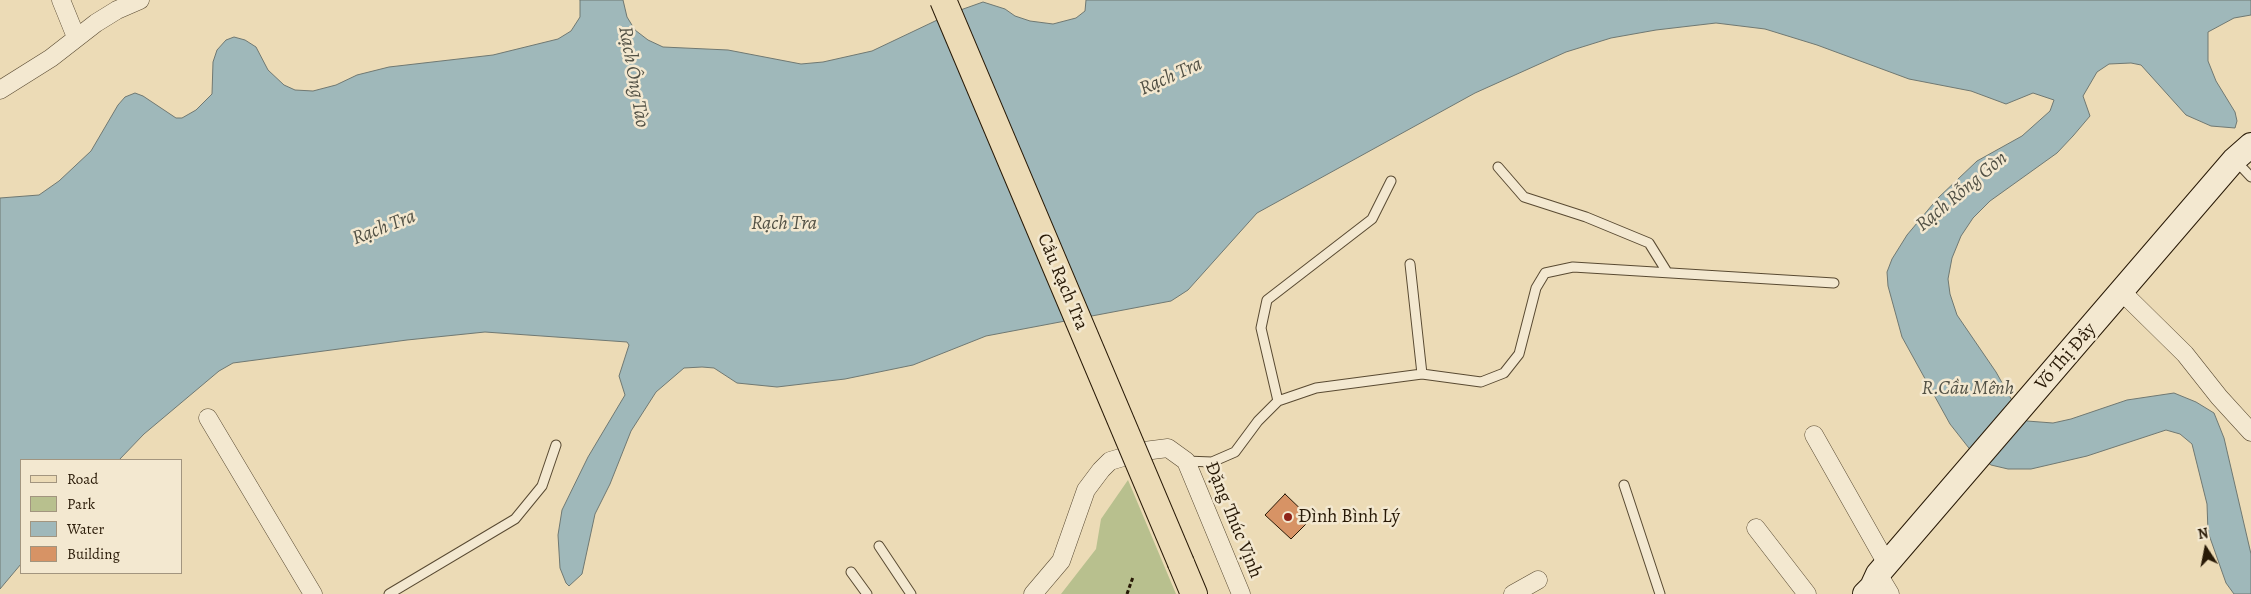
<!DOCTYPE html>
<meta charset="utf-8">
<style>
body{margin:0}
#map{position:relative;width:2251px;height:594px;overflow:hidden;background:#ecdbb6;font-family:Alegreya,serif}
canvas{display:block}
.legend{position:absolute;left:20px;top:459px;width:162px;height:115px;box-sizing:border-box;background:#f3e8d0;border:1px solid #a2957f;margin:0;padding:6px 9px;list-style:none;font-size:15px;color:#281906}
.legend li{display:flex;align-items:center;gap:10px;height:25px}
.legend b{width:25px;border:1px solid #a2957f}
.north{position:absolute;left:2181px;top:524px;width:50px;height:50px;-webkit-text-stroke:4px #f3e8d0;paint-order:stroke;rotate:349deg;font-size:14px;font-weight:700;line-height:20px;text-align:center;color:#281906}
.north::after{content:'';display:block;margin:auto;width:18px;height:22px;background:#281906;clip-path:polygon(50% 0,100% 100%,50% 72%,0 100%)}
</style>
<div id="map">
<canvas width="2251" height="594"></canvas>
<ul class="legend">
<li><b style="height:6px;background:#ecdbb6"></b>Road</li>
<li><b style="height:14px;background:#b8c08e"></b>Park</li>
<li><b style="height:14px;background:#9fb8ba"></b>Water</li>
<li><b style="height:14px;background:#d79365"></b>Building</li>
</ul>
<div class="north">N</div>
</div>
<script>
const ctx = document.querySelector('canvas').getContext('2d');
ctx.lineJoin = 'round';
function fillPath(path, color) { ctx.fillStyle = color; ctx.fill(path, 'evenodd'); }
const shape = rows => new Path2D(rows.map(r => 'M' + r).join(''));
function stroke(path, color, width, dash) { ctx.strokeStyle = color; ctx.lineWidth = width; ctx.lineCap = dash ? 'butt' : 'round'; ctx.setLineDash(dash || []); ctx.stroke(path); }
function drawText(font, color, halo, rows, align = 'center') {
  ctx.font = font + ' Alegreya,serif'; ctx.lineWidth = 5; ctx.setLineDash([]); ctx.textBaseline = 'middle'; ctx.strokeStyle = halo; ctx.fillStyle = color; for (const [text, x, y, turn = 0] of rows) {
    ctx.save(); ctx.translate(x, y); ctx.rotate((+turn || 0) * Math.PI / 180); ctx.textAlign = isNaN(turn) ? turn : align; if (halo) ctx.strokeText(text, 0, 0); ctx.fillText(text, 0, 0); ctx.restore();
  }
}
fillPath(shape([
 [1128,480,1176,594,1061,594,1096,549,1101,519]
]), '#b8c08e');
const water = shape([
 [580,0,623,0,627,17,635,30,648,40,663,47,728,50,801,64,823,62,872,51,952,13,983,2,1005,9,1015,16,1030,21,1053,24,1076,18,1085,11,1086,0,2251,0,2251,15,2234,18,2208,32,2208,61,2216,81,2235,112,2237,121,2235,128,2211,126,2186,115,2141,65,2131,63,2109,64,2097,72,2083,96,2090,116,2073,136,2057,153,1990,201,1973,218,1961,236,1952,258,1948,279,1950,294,1957,315,1996,372,2018,411,2027,421,2053,423,2071,419,2127,400,2174,393,2196,402,2214,413,2224,438,2251,554,2251,594,2234,594,2226,583,2208,532,2207,504,2192,444,2180,434,2166,430,2087,456,2031,469,2008,469,1991,465,1972,452,1950,424,1902,337,1888,286,1887,272,1892,259,1907,235,1938,198,1977,161,2022,136,2050,111,2054,100,2033,93,2006,104,1971,91,1909,79,1817,45,1765,29,1716,23,1656,30,1611,38,1566,52,1475,93,1257,213,1188,290,1171,301,986,336,913,365,845,379,777,387,737,383,714,368,702,367,684,368,656,392,631,431,610,484,595,514,582,574,569,586,566,583,560,568,558,535,562,510,588,457,625,395,619,376,629,345,627,342,485,332,407,340,233,363,219,371,144,434,119,460,21,460,21,564,0,589,0,198,39,195,59,181,91,151,118,105,125,97,135,93,143,96,176,118,182,118,196,110,212,94,213,62,217,50,226,40,234,37,245,40,256,47,268,70,284,85,295,90,313,91,336,85,357,75,389,67,493,55,558,39,571,31,580,17,580,0]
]);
fillPath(water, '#9fb8ba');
stroke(water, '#6f7872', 1);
const building = shape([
 [1285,494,1311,519,1291,539,1265,515,1285,494]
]);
fillPath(building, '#d79365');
stroke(building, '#281906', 1);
const lane = shape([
 [2235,160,2251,177],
 [1498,167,1524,197,1586,217,1649,243,1667,272],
 [1410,264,1422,374],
 [1278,401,1261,328,1267,300,1372,219,1391,181],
 [1186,461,1212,462,1235,452,1258,421,1278,401,1316,388,1422,374,1481,382,1504,373,1519,354,1536,288,1545,273,1573,267,1834,283],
 [1624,485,1660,594],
 [879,546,911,594],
 [851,572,867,594],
 [389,594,515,519,542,486,556,445]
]);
const street = shape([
 [61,0,76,37],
 [0,90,51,58,96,23,117,10,140,0],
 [2121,291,2185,354,2219,397,2251,432],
 [208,418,313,594],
 [1814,435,1887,564],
 [1756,528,1807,594],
 [1878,574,1890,594],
 [1033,594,1061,561,1086,490,1101,470,1110,461,1144,451,1168,448,1186,461,1241,594],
 [1513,594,1538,580]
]);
const secondary = shape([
 [1865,594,1872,587,1878,574,2234,160,2251,145]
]);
const primary = shape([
 [1181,563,1194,594]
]);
stroke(lane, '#594a32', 11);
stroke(street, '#594a32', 19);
stroke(secondary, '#281906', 26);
stroke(primary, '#281906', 28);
stroke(shape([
 [1127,594,1133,577]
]), '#281906', 3, [4, 2.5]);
stroke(lane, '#f3e8d0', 9);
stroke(street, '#f3e8d0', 18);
stroke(secondary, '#f3e8d0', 24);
stroke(primary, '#ecdbb6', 26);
const primaryBridge = shape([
 [943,0,1181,563]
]);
stroke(primaryBridge, '#281906', 28, []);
stroke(primaryBridge, '#ecdbb6', 26);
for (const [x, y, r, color] of [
 [1288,517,5,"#8f2418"]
]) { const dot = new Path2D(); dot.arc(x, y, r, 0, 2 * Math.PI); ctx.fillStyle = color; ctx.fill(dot); stroke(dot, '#f3e8d0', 2); }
drawText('19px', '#281906', '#f3e8d0', [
 ["Cầu Rạch Tra",1062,282,67],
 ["Võ Thị Đầy",2066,357,-49],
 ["Đặng Thúc Vịnh",1233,520,68]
]);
drawText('19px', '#281906', '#f3e8d0', [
 ["Đình Bình Lý",1298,517]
], 'left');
drawText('italic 20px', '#525145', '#f3e8d0', [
 ["Rạch Ông Tào",633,77,80],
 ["Rạch Tra",1171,77,-24],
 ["Rạch Rỗng Gòn",1962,192,-40],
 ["Rạch Tra",784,224],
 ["Rạch Tra",384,228,-21],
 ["R.Cầu Mênh",1968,389]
]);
</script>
